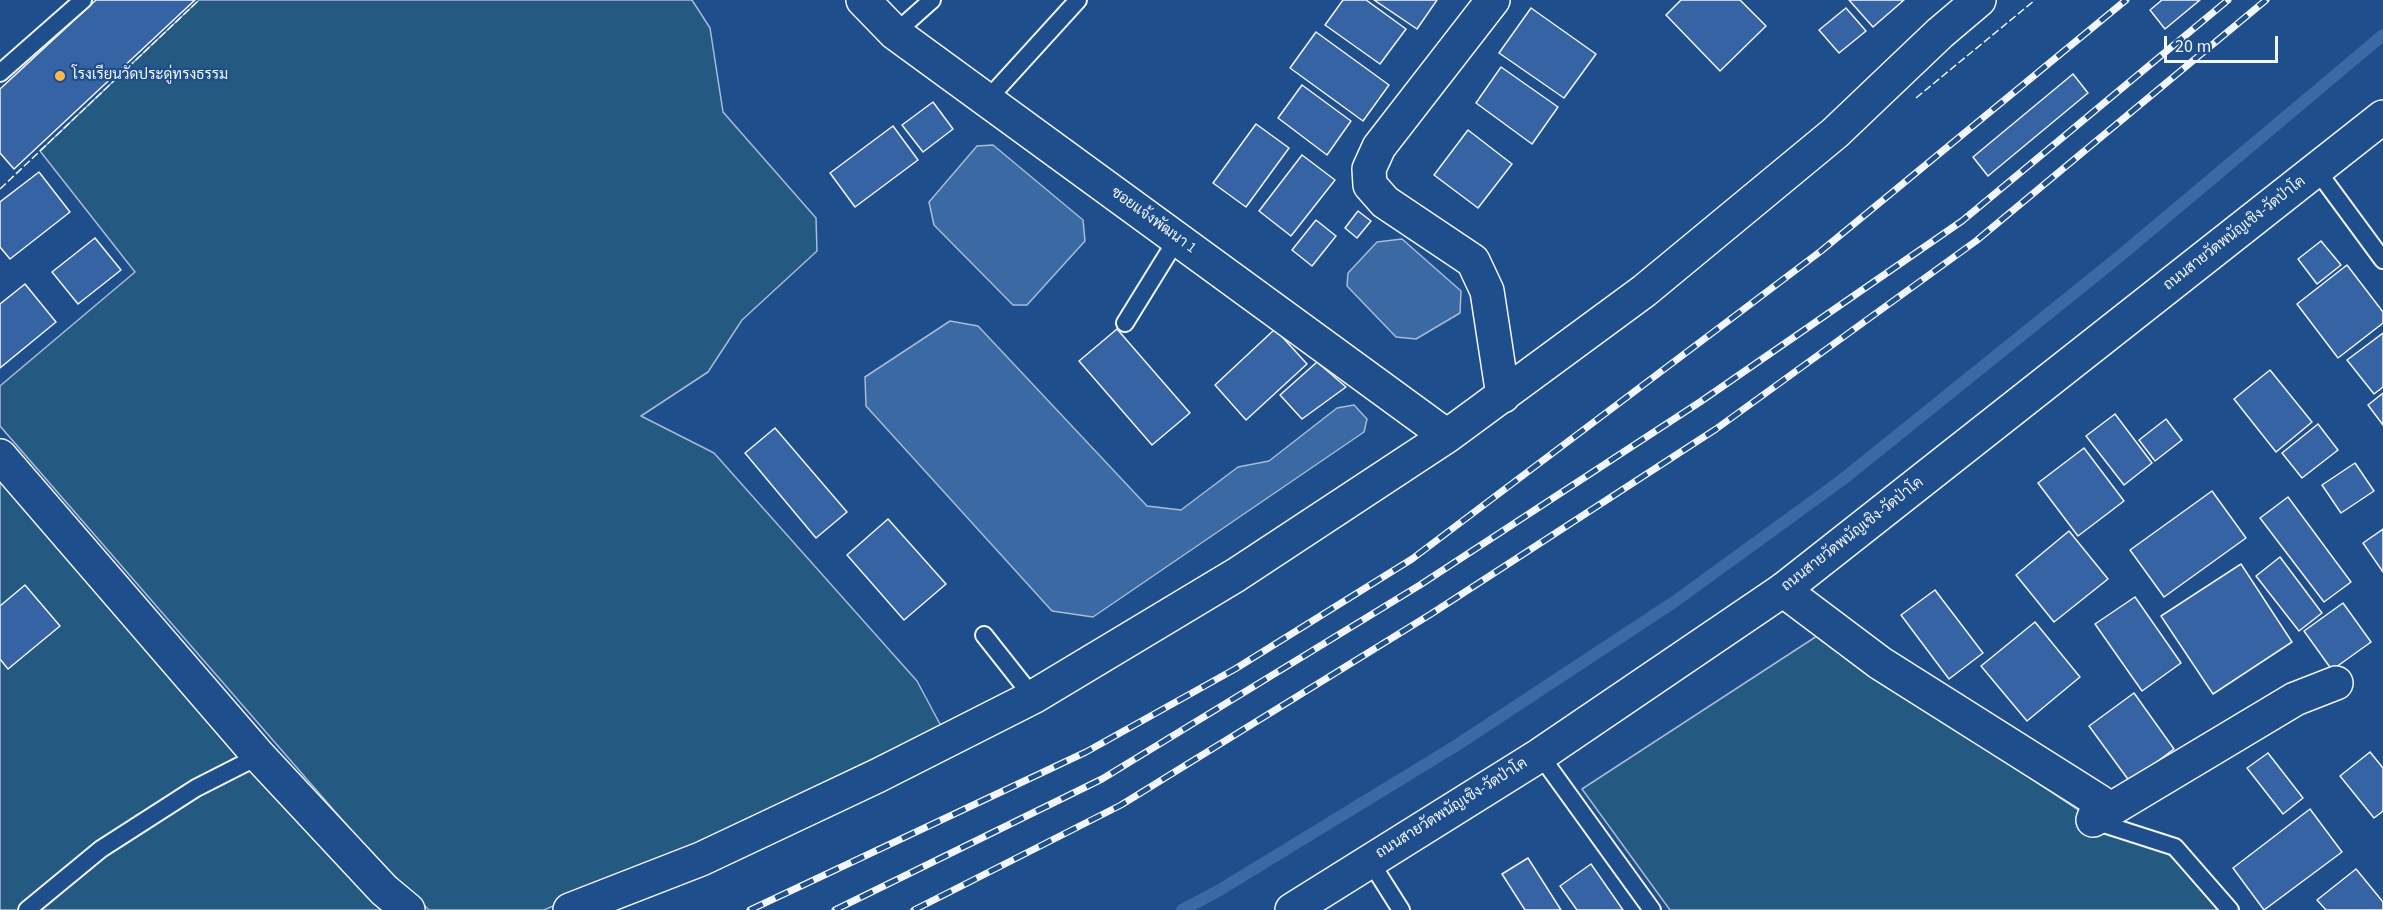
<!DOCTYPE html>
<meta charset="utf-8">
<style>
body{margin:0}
#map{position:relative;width:2383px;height:910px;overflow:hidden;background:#1f4e8c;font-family:"Source Sans 3",sans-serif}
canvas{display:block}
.scale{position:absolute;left:2164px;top:36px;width:114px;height:27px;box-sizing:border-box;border:3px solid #f2f6ff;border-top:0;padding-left:8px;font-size:18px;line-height:21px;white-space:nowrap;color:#f2f6ff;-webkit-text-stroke:4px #1f4e8c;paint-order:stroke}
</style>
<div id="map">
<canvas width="2383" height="910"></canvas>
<div class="scale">20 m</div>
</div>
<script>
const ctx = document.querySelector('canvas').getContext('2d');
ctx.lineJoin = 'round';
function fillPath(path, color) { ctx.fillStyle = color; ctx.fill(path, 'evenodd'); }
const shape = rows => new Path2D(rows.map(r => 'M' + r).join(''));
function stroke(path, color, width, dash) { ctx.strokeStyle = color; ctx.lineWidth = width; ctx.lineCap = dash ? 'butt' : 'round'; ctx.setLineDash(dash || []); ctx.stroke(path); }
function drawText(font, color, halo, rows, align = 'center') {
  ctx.font = font + ' "Source Sans 3",Sarabun,sans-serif'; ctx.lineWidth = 4.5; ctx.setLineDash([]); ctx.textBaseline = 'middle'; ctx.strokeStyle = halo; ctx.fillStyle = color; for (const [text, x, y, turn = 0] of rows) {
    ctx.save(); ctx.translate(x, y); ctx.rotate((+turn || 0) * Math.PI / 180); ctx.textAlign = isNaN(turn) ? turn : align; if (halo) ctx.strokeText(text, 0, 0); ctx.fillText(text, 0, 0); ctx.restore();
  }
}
const green = shape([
 [199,0,692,0,710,28,723,112,816,218,817,251,742,320,708,372,641,416,714,453,917,681,941,726,696,844,544,910,429,910,371,853,0,426,0,386,135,272,40,151,199,0],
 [0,481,369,898,382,910,0,910,0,481],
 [1817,636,2093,820,2143,830,2227,910,1670,910,1582,789,1817,636]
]);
fillPath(green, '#245a82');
stroke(green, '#a8bbd7', 1.5);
const water = shape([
 [993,145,1083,220,1085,241,1027,305,1013,305,934,225,929,202,977,146,993,145],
 [1402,239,1461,291,1460,313,1416,339,1396,337,1347,286,1348,273,1377,242,1402,239],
 [950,321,978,326,1147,506,1181,510,1238,467,1269,461,1337,408,1354,405,1367,419,1364,432,1093,617,1052,611,866,406,865,377,950,321]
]);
fillPath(water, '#3b69a3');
stroke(water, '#a8bbd7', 1.5);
stroke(shape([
 [1182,910,1218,891,1457,745,1674,602,1842,480,2120,256,2383,35]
]), '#3b69a3', 12);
const building = shape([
 [96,0,195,0,14,169,0,153,0,89,96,0],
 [1343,0,1366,0,1406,29,1380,64,1325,25,1343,0],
 [1374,0,1437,0,1417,29,1374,0],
 [1681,0,1740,0,1766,26,1720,71,1666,15,1681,0],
 [1849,0,1904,0,1873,27,1849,0],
 [2162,0,2200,0,2165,29,2150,10,2162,0],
 [1531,8,1596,54,1564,98,1499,53,1531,8],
 [1846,8,1866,31,1839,53,1819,30,1846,8],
 [1316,32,1389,85,1363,121,1290,68,1316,32],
 [1501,67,1558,107,1532,144,1476,103,1501,67],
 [2073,74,2088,93,1988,176,1973,157,2073,74],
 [1302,85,1351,121,1327,155,1278,118,1302,85],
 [933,102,953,129,923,152,902,125,933,102],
 [1256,124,1289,148,1246,207,1213,183,1256,124],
 [893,126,918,160,855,207,830,173,893,126],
 [1468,130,1512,164,1478,208,1434,175,1468,130],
 [1302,155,1335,180,1291,236,1259,211,1302,155],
 [39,172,70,212,10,259,0,247,0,202,39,172],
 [1358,211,1371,221,1357,238,1345,228,1358,211],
 [1316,220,1336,236,1312,266,1292,250,1316,220],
 [95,238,121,270,78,304,52,272,95,238],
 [2321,241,2341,265,2317,284,2298,259,2321,241],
 [2347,265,2383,312,2383,323,2338,358,2297,304,2347,265],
 [25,284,56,322,0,368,0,304,25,284],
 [1117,329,1190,413,1152,445,1079,361,1117,329],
 [1275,329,1307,364,1246,420,1215,385,1275,329],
 [2383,333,2383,387,2374,394,2347,360,2383,333],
 [1317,362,1346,387,1302,419,1280,395,1317,362],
 [2270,370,2312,422,2276,452,2234,399,2270,370],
 [2383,393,2383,425,2368,405,2383,393],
 [2115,414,2152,463,2124,485,2086,436,2115,414],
 [2166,419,2182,440,2155,461,2139,440,2166,419],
 [2318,424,2338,450,2302,478,2282,453,2318,424],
 [775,428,847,512,816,538,745,453,775,428],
 [2084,448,2124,501,2078,536,2038,483,2084,448],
 [2355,463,2374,491,2341,513,2322,485,2355,463],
 [2212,491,2246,538,2164,597,2130,550,2212,491],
 [2288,497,2351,582,2324,602,2260,518,2288,497],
 [888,519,946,584,904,620,847,555,888,519],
 [2383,529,2383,572,2363,543,2383,529],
 [2069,531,2108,579,2054,622,2016,575,2069,531],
 [2280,557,2322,613,2299,631,2256,576,2280,557],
 [2241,564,2292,642,2213,694,2161,616,2241,564],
 [25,585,60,626,8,669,0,659,0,606,25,585],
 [1935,590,1983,653,1949,679,1901,615,1935,590],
 [2135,597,2181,663,2142,691,2095,624,2135,597],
 [2343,603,2371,642,2332,670,2304,631,2343,603],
 [2035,622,2080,677,2027,721,1981,666,2035,622],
 [2134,693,2174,749,2130,782,2089,726,2134,693],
 [2370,752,2383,768,2383,811,2374,818,2340,776,2370,752],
 [2268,753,2303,798,2283,814,2247,768,2268,753],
 [2310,809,2342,852,2264,910,2233,868,2310,809],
 [1528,858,1561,910,1525,910,1502,874,1528,858],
 [1591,864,1623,910,1577,910,1560,886,1591,864],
 [2356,869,2383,902,2383,910,2326,910,2317,900,2356,869]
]);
fillPath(building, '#3563a3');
stroke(building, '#f2f6ff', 1.5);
const lane = shape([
 [895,33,932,0],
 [0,73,83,0],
 [987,100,1078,0],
 [2316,169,2383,260],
 [1125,323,1177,239],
 [984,635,1033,697],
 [1540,755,1652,910],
 [2094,821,2175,847,2230,910],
 [1370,861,1401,910],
 [27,910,101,849,196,788,259,756]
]);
const street = shape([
 [863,0,895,33,1447,436],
 [1493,0,1379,147,1369,169,1370,185,1385,202,1473,261,1487,291,1503,396],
 [0,456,259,756,384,890,408,910],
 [1783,590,1880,663,2100,802,2093,820,2295,699,2336,683],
 [570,910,701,859,877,776,1033,697,1236,575,1447,436,1644,291,1835,133,1940,33,1979,0]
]);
const secondary = shape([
 [1292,910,1540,755,1783,590,2383,117]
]);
stroke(lane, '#f2f6ff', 20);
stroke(street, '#f2f6ff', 36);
stroke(secondary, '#f2f6ff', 36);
stroke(lane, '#1f4e8c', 16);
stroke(street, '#1f4e8c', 33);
stroke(secondary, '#1f4e8c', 33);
const rail = shape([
 [750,910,1086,752,1235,669,1412,559,1821,251,2126,0],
 [835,910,1102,779,1420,585,1700,402,1962,221,2228,0],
 [914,910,1121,805,1431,614,1716,429,1976,241,2266,0]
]);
stroke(rail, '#f2f6ff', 7);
stroke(rail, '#1f4e8c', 4.5, [14]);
stroke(shape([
 [1916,98,2035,0],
 [0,189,199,0]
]), '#f2f6ff', 1.5, [8, 3]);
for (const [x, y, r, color] of [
 [60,76,6,"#ffb74d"]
]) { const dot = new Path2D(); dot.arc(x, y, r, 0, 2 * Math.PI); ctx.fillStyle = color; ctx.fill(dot); stroke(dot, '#1f4e8c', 2); }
drawText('15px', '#f2f6ff', '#1f4e8c', [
 ["โรงเรียนวัดประดู่ทรงธรรม",72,76]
], 'left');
drawText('15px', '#f2f6ff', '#1f4e8c', [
 ["ซอยแจ้งพัฒนา 1",1153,221,36],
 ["ถนนสายวัดพนัญเชิง-วัดป่าโค",2235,234,-38],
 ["ถนนสายวัดพนัญเชิง-วัดป่าโค",1853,535,-38],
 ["ถนนสายวัดพนัญเชิง-วัดป่าโค",1452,809,-32]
]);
</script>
